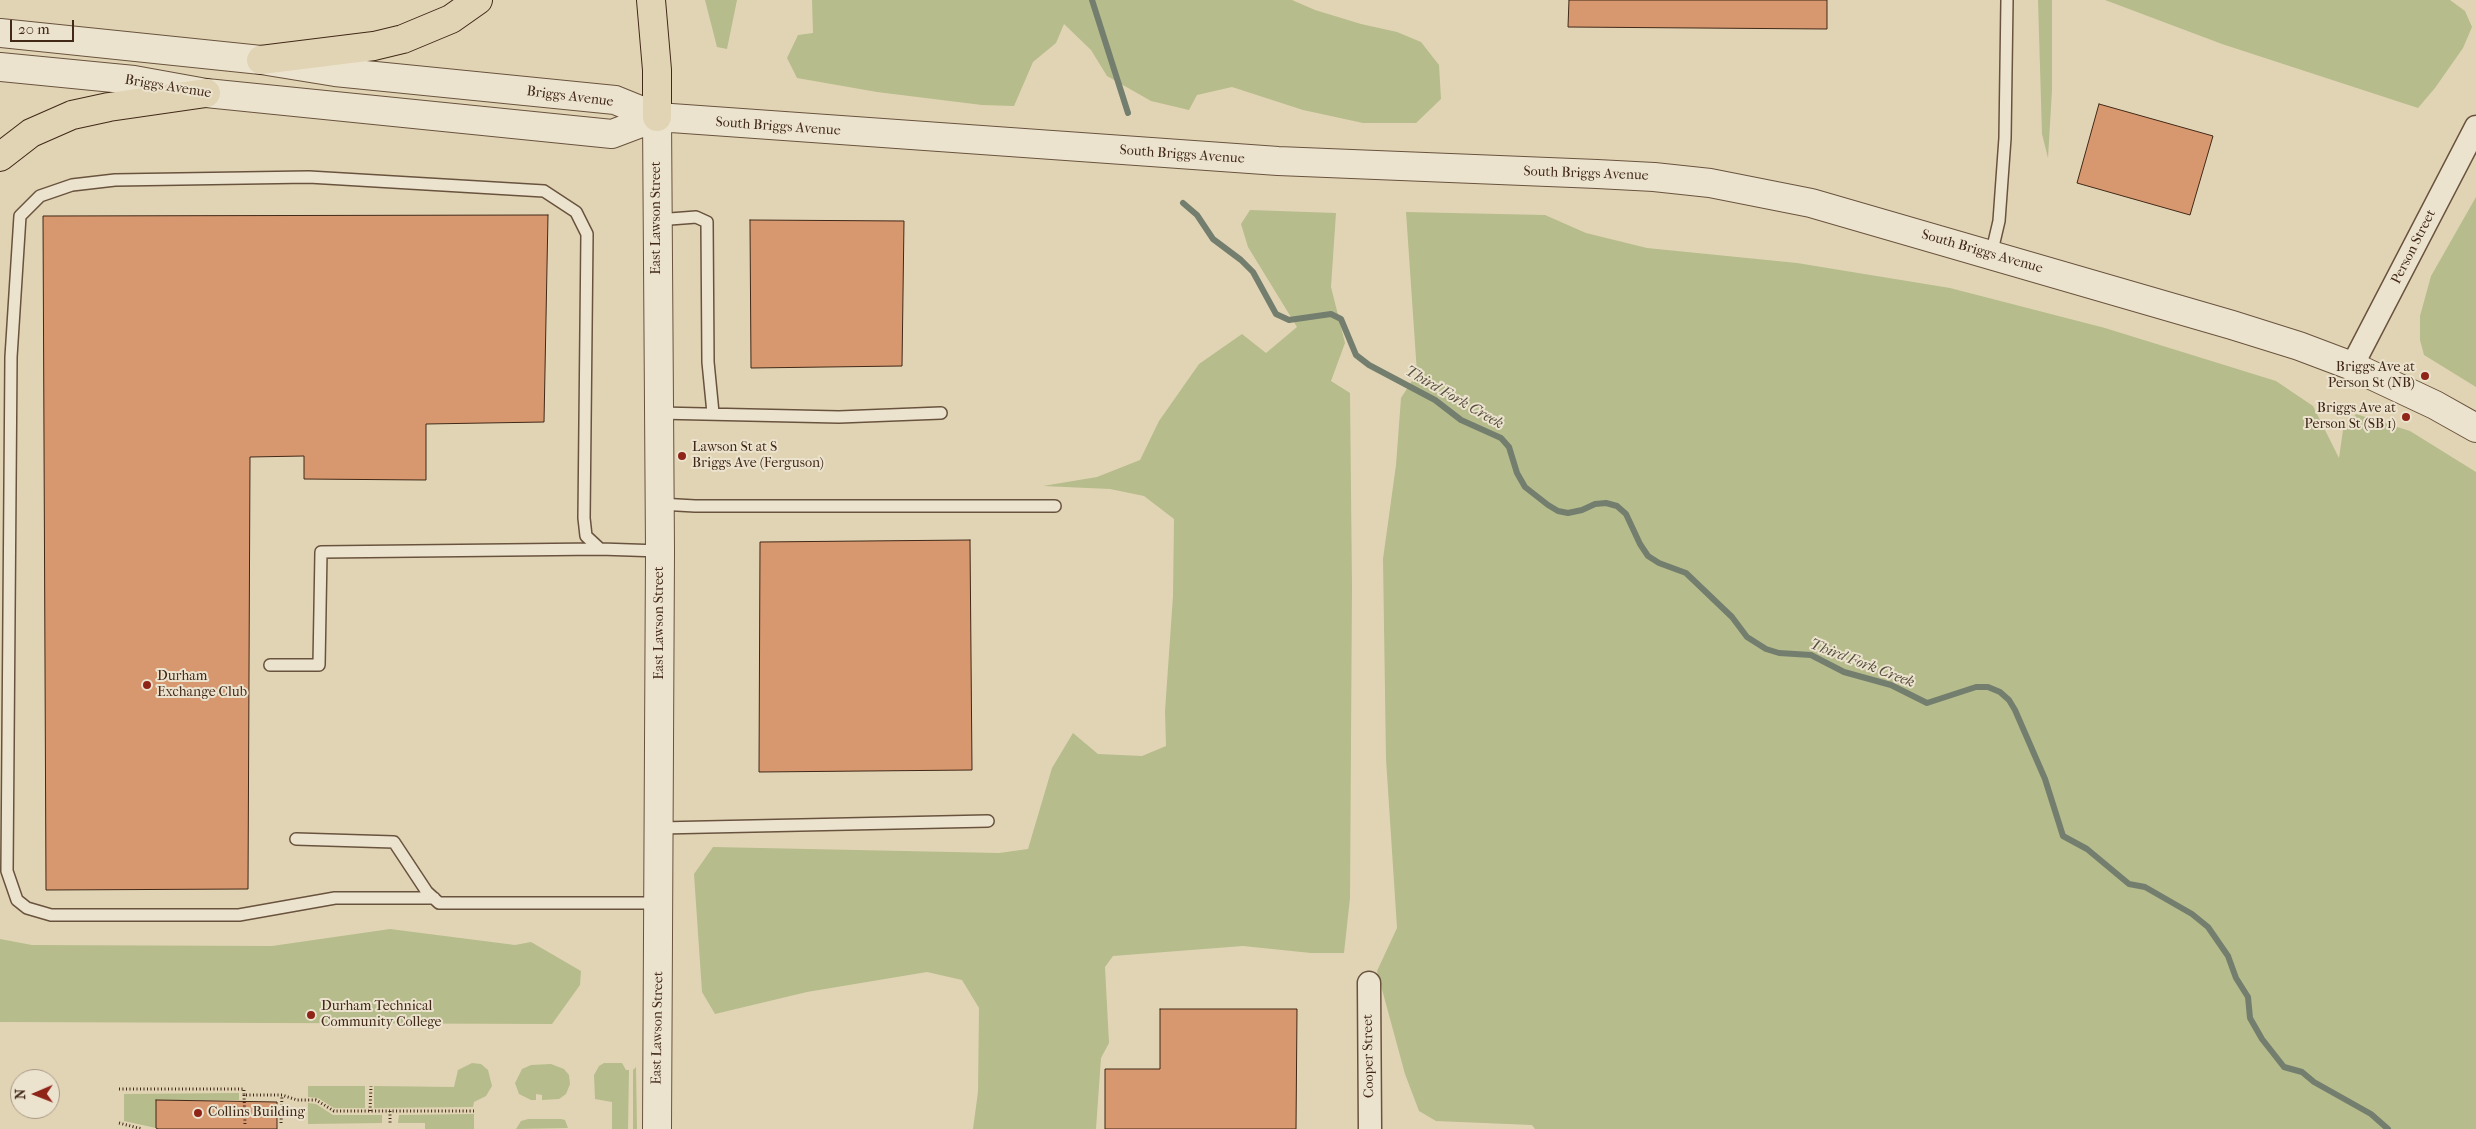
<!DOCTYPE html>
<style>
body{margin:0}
#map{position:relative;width:2476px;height:1129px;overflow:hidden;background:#e1d4b4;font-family:"IM FELL French Canon",serif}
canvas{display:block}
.north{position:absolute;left:10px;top:1069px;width:50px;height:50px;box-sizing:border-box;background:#ece3ce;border:1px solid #a89885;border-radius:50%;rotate:269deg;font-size:14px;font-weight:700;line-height:20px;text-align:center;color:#412817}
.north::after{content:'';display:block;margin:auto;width:18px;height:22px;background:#8f2418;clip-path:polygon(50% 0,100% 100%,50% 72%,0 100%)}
.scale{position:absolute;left:10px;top:20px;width:64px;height:22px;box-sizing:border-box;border:2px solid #412817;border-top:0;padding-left:6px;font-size:15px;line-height:18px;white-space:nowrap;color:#412817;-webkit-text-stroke:4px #ece3ce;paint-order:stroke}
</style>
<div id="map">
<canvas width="2476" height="1129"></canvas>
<div class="north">N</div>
<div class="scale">20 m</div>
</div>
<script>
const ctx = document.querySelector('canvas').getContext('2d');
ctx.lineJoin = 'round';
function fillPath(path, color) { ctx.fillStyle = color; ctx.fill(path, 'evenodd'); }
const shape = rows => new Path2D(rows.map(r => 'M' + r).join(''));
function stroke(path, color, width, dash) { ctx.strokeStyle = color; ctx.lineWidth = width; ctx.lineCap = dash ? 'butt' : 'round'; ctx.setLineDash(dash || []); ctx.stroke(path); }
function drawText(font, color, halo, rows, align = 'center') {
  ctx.font = font + ' "IM FELL French Canon",serif'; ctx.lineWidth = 4; ctx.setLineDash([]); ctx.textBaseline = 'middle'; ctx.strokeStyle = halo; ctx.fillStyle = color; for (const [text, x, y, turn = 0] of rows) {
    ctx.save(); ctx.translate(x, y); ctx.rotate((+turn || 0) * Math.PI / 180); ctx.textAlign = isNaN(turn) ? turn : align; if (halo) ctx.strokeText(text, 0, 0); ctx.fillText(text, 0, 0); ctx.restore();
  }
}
fillPath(shape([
 [705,0,737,0,727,49,717,47],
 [812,0,1292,0,1315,10,1361,24,1397,32,1421,42,1439,65,1441,99,1416,123,1363,123,1303,110,1232,87,1197,95,1189,110,1151,101,1107,76,1091,50,1064,24,1056,43,1033,62,1014,106,982,105,877,92,797,78,787,58,798,35,813,33],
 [2038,0,2052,0,2052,90,2048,158,2042,134],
 [2105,0,2450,0,2465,11,2472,27,2463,48,2435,88,2418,108,2222,44],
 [2476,197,2476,387,2424,355,2420,340,2420,316,2431,276],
 [1250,210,1336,213,1331,287,1345,343,1331,381,1350,393,1352,587,1350,898,1344,953,1311,953,1243,946,1113,956,1105,967,1109,1043,1101,1058,1096,1129,973,1129,978,1092,979,1008,962,980,927,972,807,992,715,1014,702,992,694,874,713,847,999,853,1028,849,1052,768,1073,733,1098,754,1142,756,1166,746,1165,711,1173,596,1174,519,1144,496,1110,489,1043,486,1097,477,1140,460,1159,421,1199,364,1242,334,1266,353,1297,327,1248,247,1241,224],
 [1406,212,1545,215,1586,233,1647,248,1797,263,1950,288,2105,328,2276,381,2313,406,2339,458,2343,430,2356,414,2410,431,2476,472,2476,1129,1535,1129,1532,1125,1436,1121,1419,1111,1405,1074,1377,971,1397,928,1386,759,1383,559,1396,465,1401,398,1417,373],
 [390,929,515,945,531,942,581,971,580,985,552,1024,0,1022,0,939,32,945,272,946],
 [472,1063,481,1064,488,1070,492,1086,486,1096,474,1102,473,1107,374,1108,374,1086,454,1087,458,1070],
 [604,1063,622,1063,626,1070,629,1070,628,1129,612,1129,612,1102,595,1099,594,1075,599,1066],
 [551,1064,564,1069,569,1075,570,1084,566,1094,559,1099,542,1100,542,1095,536,1094,536,1100,531,1100,519,1094,515,1083,522,1069,531,1065],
 [636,1067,637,1129,633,1129,633,1070],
 [308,1086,365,1086,365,1108,334,1108,318,1098,308,1097],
 [239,1093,239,1100,156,1101,156,1128,124,1121,124,1094],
 [308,1103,316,1104,333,1115,382,1115,382,1123,308,1124],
 [474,1114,474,1129,425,1129,425,1123,398,1123,399,1115],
 [528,1119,561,1119,565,1120,568,1128,516,1129,521,1121]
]), '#b6bc8b');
stroke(shape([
 [1092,0,1128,113],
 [1183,203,1197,215,1213,239,1241,260,1253,272,1276,314,1289,320,1331,314,1341,319,1356,355,1369,365,1435,400,1461,420,1501,438,1509,447,1517,473,1525,487,1548,505,1558,511,1568,513,1582,510,1595,504,1606,503,1617,506,1626,514,1640,544,1648,556,1659,563,1686,573,1732,617,1747,637,1766,649,1779,653,1811,655,1844,672,1891,685,1927,703,1976,687,1988,687,2000,692,2009,700,2015,710,2045,779,2063,836,2087,849,2129,884,2145,887,2192,914,2208,927,2228,956,2236,978,2248,997,2250,1018,2262,1039,2284,1067,2302,1072,2314,1082,2371,1114,2388,1129]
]), '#737e6f', 6);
const building = shape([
 [1569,0,1827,0,1827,29,1568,27,1569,0],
 [2099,104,2213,136,2190,215,2077,183,2099,104],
 [548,215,544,422,426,424,426,480,304,479,304,456,250,457,248,889,46,890,43,216,548,215],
 [750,220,904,221,902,366,751,368,750,220],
 [970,540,972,770,759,772,760,542,970,540],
 [1160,1009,1297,1009,1296,1129,1105,1129,1105,1069,1160,1069,1160,1009],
 [156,1100,277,1102,277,1129,158,1129,156,1128,156,1100]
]);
fillPath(building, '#d7986f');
stroke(building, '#412817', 1);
const service = shape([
 [657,220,696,217,707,222,708,362,713,413],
 [1991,255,1999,221,2005,138,2007,0],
 [659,413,839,417,941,413],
 [660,504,695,506,1055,506],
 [270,665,319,665,321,552,600,549],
 [660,828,988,821],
 [296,839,394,842,427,892,439,903,659,903],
 [434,898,335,898,239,915,51,915,27,908,17,900,7,871,11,357,20,216,40,196,72,185,115,180,309,177,544,191,576,212,587,234,584,518,586,536,600,549,660,551]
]);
const minor = shape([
 [2352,366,2476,127],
 [1369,983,1370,1129]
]);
const tertiary = shape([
 [0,33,261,60,335,72,615,100,657,117,1278,161,1597,174,1654,177,1710,183,1811,203,2232,325,2299,346,2352,366,2435,405,2476,428],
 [0,67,134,80,206,93,612,134,657,117],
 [657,117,660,551,657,1129]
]);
const motorway = shape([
 [651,0,657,70,657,117],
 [261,60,374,46,403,39,451,19,478,0],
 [0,157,31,133,72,115,109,107,206,93]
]);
stroke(service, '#69533e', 14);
stroke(minor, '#69533e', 25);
stroke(tertiary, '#69533e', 30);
stroke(motorway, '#412817', 30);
stroke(shape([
 [119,1089,244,1089,244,1095,282,1095,297,1100,316,1100,334,1111,474,1111],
 [244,1095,245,1124],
 [370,1111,371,1086],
 [390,1111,390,1123],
 [119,1123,142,1129],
 [281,1123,282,1095]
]), '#412817', 3, [1, 2.5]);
stroke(service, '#ece3ce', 11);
stroke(minor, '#ece3ce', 22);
stroke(tertiary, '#ece3ce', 28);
stroke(motorway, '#e1d4b4', 28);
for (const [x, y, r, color] of [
 [2425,376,5,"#8f2418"],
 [2406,417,5,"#8f2418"],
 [682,456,5,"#8f2418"],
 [147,685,5,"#8f2418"],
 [311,1015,5,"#8f2418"],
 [198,1113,5,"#8f2418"]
]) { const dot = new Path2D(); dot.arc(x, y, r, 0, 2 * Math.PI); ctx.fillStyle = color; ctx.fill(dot); stroke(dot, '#ece3ce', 2); }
drawText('14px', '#412817', '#ece3ce', [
 ["Briggs Avenue",168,87,9],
 ["Briggs Avenue",570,97,7],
 ["South Briggs Avenue",778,127,4],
 ["South Briggs Avenue",1182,155,4],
 ["South Briggs Avenue",1586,174,2],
 ["East Lawson Street",657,218,-90],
 ["Person Street",2414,247,-63],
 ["South Briggs Avenue",1982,252,16],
 ["East Lawson Street",660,623,-90],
 ["East Lawson Street",658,1028,-89],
 ["Cooper Street",1369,1056,-91]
]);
drawText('14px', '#412817', '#ece3ce', [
 ["Briggs Ave at",2415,368,"right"],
 ["Person St (NB)",2415,384,"right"],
 ["Briggs Ave at",2396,409,"right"],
 ["Person St (SB 1)",2396,425,"right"],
 ["Lawson St at S",692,448],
 ["Briggs Ave (Ferguson)",692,464],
 ["Durham",157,677],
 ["Exchange Club",157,693],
 ["Durham Technical",321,1007],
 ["Community College",321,1023],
 ["Collins Building",208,1113]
], 'left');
drawText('italic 15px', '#564c3c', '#ece3ce', [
 ["Third Fork Creek",1454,398,30],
 ["Third Fork Creek",1862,664,21]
]);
</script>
